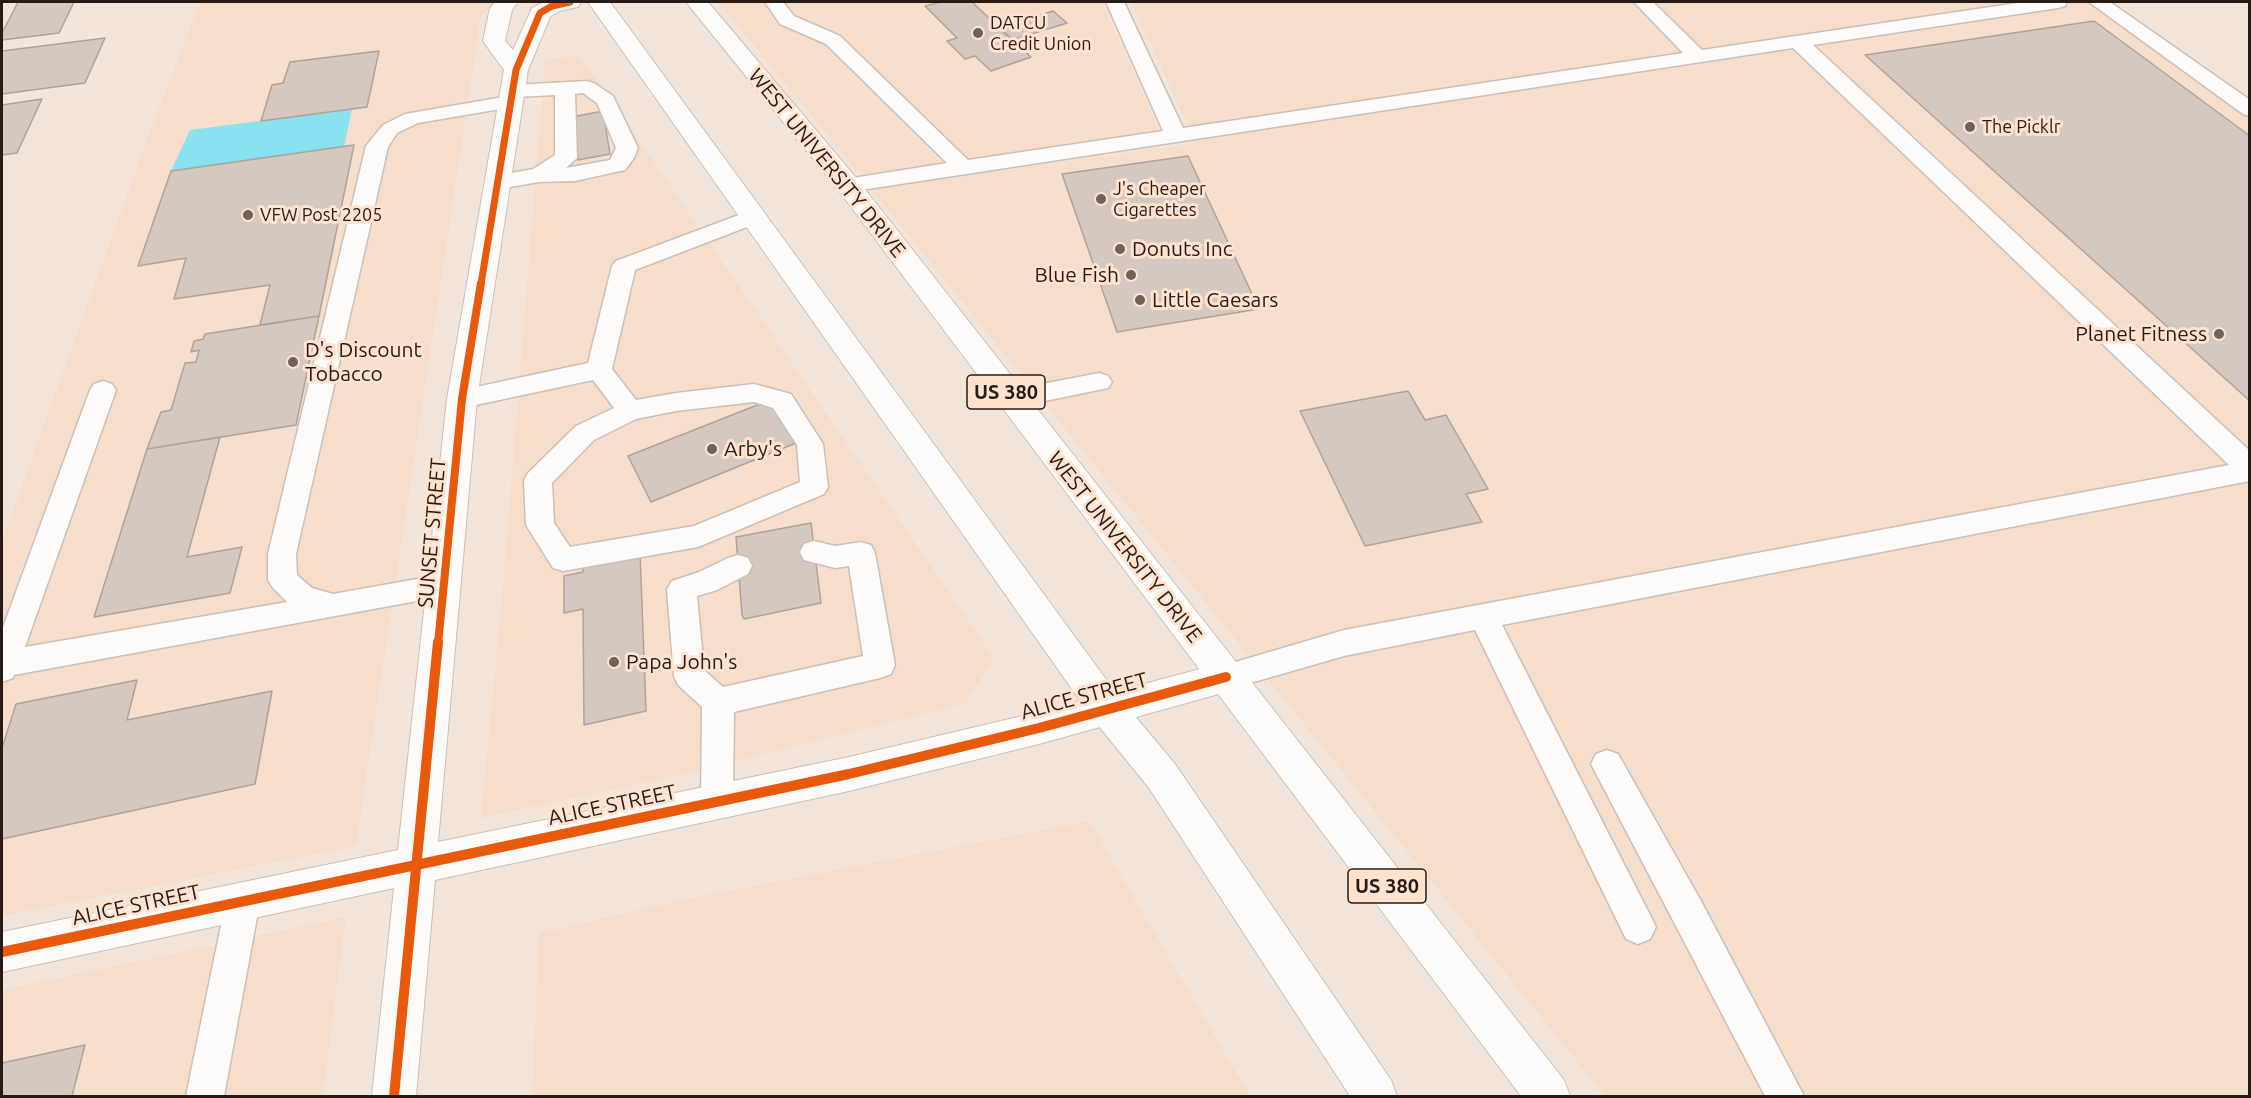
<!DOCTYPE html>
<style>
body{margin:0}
#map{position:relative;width:2251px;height:1098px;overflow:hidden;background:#f4e5da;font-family:Ubuntu,sans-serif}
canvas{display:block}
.frame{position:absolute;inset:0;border:3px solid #261c15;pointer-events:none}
</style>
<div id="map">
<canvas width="2251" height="1098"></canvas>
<div class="frame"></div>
</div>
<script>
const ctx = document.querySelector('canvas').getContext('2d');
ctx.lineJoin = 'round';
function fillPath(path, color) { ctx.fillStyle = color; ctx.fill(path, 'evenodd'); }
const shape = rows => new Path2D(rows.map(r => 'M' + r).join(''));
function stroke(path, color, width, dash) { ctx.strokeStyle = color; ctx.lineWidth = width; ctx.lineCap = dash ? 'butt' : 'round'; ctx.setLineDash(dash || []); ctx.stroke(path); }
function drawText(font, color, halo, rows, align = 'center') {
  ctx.font = font + ' Ubuntu,sans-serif'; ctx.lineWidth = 6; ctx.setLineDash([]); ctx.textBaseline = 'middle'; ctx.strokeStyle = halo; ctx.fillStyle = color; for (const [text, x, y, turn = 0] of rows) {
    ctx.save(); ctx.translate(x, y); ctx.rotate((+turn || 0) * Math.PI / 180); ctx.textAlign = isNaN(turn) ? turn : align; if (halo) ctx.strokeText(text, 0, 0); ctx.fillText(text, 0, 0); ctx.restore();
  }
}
fillPath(shape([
 [200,2,500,2,481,15,356,846,2,916,2,541,149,134],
 [718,2,1102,2,1160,132,861,176],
 [1131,2,2088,2,2249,116,2249,1096,1605,1096,871,189,1196,143],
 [578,55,604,89,994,658,966,703,666,778,481,818,503,586,545,60],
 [1089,821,1250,1096,532,1096,539,933,686,899],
 [346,917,323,1096,2,1096,2,990]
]), '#f7decb');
fillPath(shape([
 [352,109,344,147,171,171,190,130]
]), '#8ae2f1');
const building = shape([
 [18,2,74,2,59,33,2,40,2,33,18,2],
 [941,2,972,2,1031,57,991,71,975,56,965,59,947,41,957,38,925,6,941,2],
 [1053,11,1067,23,1012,40,999,28,1053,11],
 [2094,21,2250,136,2250,401,1865,55,2094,21],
 [105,38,85,83,2,94,2,51,105,38],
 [379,51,367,107,261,121,272,85,283,83,290,62,379,51],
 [42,99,17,153,2,155,2,105,42,99],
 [603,111,610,154,578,160,572,117,603,111],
 [354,145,319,316,260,325,270,285,174,299,186,258,138,266,171,171,354,145],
 [1188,156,1259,309,1117,332,1062,174,1188,156],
 [319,316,296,425,147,449,161,412,171,410,185,363,196,362,199,350,191,352,194,341,203,339,205,334,319,316],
 [1408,391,1425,420,1446,415,1488,489,1466,494,1482,522,1365,546,1300,411,1408,391],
 [770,400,796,443,651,502,628,456,770,400],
 [220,437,187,557,242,547,230,593,94,617,147,449,220,437],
 [811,523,821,603,744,619,742,615,736,537,811,523],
 [640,552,646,711,584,725,583,609,564,613,564,576,583,572,583,563,640,552],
 [137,680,127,720,272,691,255,784,2,839,2,748,16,704,137,680],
 [85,1045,72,1096,2,1096,2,1063,85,1045]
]);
fillPath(building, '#d4c8c0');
stroke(building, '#aea39b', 1.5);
const lane = shape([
 [765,2,783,2,794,16,840,36,968,160,1163,131,1106,2,1124,2,1183,128,1683,53,1634,2,1653,2,1702,50,2024,2,2067,2,2065,6,2058,8,1813,45,2250,451,2250,481,1502,625,1650,915,1656,927,1650,939,1638,944,1626,939,1475,630,1344,656,1226,690,1215,686,1211,677,1215,668,1344,630,2229,465,1793,48,848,192,840,190,837,185,840,180,947,163,826,44,780,24,765,2],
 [2089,2,2110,2,2250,100,2250,116,2243,114,2089,2],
 [587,81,594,83,613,96,638,148,634,158,625,170,575,181,539,182,498,189,490,187,487,182,490,177,533,169,555,155,555,95,516,97,521,102,518,106,418,123,397,133,388,147,296,554,297,575,312,588,333,594,445,574,455,578,460,586,455,594,14,675,13,678,2,682,2,630,90,390,94,384,103,381,112,384,116,390,25,647,287,602,273,588,268,580,268,554,366,146,383,125,405,114,509,96,503,91,506,87,513,85,587,81],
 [583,93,597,103,616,148,610,160,566,168,577,158,575,94,583,93],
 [752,210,760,212,763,217,760,222,635,270,612,369,636,400,676,393,754,384,791,394,823,444,828,487,824,494,698,547,563,571,553,568,526,525,524,480,528,473,576,426,614,408,593,380,462,408,453,406,449,399,453,392,462,390,588,363,612,266,616,261,752,210],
 [754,402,773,408,797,445,800,482,694,526,570,547,554,523,552,483,594,440,636,419,676,411,754,402],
 [1099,373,1108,376,1112,382,1108,388,1011,408,1002,406,998,399,1002,392,1011,390,1099,373],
 [814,541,835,546,861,542,871,545,875,553,895,665,891,674,880,678,734,712,733,802,729,813,717,817,705,813,701,802,702,707,678,685,674,676,667,589,672,581,699,572,728,558,738,555,748,558,752,566,748,574,717,590,697,596,704,670,723,687,863,656,849,566,835,568,804,560,800,552,804,544,814,541],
 [1607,750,1618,754,1701,901,1804,1096,1765,1096,1591,764,1596,754,1607,750],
 [243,884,255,889,260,901,224,1096,186,1096,226,901,231,889,243,884]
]);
const street = shape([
 [495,2,518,2,512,10,505,41,513,50,532,8,544,2,581,2,578,7,559,11,550,17,528,70,477,399,438,842,849,757,1039,712,1226,662,1239,666,1244,677,1239,688,1226,692,1039,744,849,791,435,880,416,1096,372,1096,394,888,2,972,2,932,398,850,447,399,504,70,483,41,490,8,495,2]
]);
const primary = shape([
 [588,2,610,2,1119,697,1175,764,1391,1080,1397,1096,1350,1096,1149,788,1093,719,588,2],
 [686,2,708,2,857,179,1564,1080,1570,1096,1521,1096,839,191,686,2]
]);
stroke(lane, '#cbbfb7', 3);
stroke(street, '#cbbfb7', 2);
stroke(primary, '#cbbfb7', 2);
fillPath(lane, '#fdfbf9');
fillPath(street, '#fdfbf9');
fillPath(primary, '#fdfbf9');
stroke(shape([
 [481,284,516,70,540,13,552,6,570,2]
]), '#e8590c', 7);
stroke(shape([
 [438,644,462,399,481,283]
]), '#e8590c', 8);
stroke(shape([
 [2,952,849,774,1039,728,1226,677],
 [394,1096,438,642]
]), '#e8590c', 10);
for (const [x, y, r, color] of [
 [978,33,6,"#6e625a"],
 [1970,127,6,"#6e625a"],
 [1101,199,6,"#6e625a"],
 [248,215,6,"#6e625a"],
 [1120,249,6,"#6e625a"],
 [1131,275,6,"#6e625a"],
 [1140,300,6,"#6e625a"],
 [2219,334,6,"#6e625a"],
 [293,362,6,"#6e625a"],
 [712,449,6,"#6e625a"],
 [614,662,6,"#6e625a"]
]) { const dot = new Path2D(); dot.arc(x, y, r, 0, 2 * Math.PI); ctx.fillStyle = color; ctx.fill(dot); stroke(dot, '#ffe3cf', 2); }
drawText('18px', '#261c15', '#ffe3cf', [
 ["DATCU",990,23],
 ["Credit Union",990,44],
 ["The Picklr",1982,127],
 ["J's Cheaper",1113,189],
 ["Cigarettes",1113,210],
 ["VFW Post 2205",260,215]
], 'left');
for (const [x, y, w] of [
 [1006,392,78],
 [1387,886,78]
]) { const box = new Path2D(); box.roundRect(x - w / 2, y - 17, w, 34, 4.5); ctx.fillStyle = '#ffe3cf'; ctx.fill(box); stroke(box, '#261c15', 1.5); }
drawText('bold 20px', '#261c15', null, [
 ["US 380",1006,392],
 ["US 380",1387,886]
]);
drawText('21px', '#261c15', '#ffe3cf', [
 ["WEST UNIVERSITY DRIVE",827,163,51],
 ["SUNSET STREET",432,533,-85],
 ["WEST UNIVERSITY DRIVE",1125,547,52],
 ["ALICE STREET",1084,696,-15],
 ["ALICE STREET",612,805,-12],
 ["ALICE STREET",136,905,-12]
]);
drawText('21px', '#261c15', '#ffe3cf', [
 ["Donuts Inc",1132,249],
 ["Blue Fish",1119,275,"right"],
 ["Little Caesars",1152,300],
 ["Planet Fitness",2207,334,"right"],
 ["D's Discount",305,350],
 ["Tobacco",305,374],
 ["Arby's",724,449],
 ["Papa John's",626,662]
], 'left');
</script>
